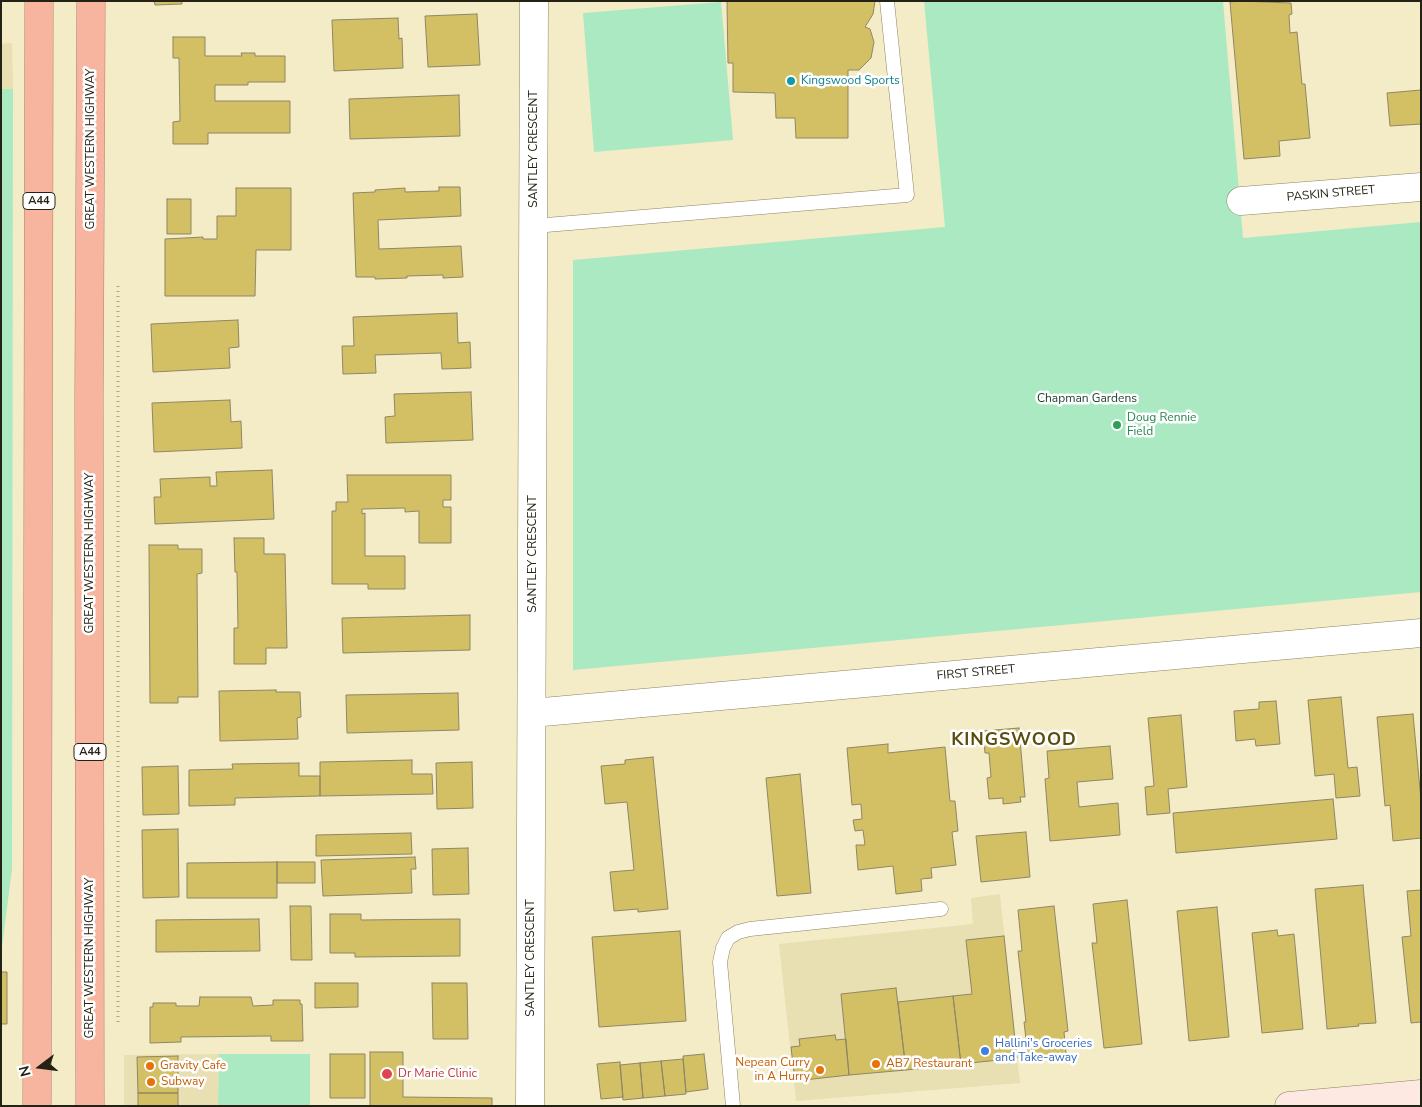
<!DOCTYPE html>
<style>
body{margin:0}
#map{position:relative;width:1422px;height:1107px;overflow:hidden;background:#f3ecc7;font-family:"Nunito Sans",sans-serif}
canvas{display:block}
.frame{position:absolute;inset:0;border:2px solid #242214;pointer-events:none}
.north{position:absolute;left:15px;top:1042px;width:50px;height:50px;-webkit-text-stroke:4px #fff;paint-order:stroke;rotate:255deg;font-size:14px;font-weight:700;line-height:20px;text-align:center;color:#242214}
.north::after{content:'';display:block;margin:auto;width:18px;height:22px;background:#242214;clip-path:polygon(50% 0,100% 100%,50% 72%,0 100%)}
</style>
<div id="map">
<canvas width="1422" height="1107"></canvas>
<div class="frame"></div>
<div class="north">N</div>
</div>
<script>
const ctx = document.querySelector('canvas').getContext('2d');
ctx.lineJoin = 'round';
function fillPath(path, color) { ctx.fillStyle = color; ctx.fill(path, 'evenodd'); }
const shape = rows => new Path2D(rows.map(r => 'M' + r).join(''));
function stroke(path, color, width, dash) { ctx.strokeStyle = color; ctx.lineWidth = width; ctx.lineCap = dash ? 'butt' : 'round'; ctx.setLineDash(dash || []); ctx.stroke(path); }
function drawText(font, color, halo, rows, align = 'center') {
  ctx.font = font + ' "Nunito Sans",sans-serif'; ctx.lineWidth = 5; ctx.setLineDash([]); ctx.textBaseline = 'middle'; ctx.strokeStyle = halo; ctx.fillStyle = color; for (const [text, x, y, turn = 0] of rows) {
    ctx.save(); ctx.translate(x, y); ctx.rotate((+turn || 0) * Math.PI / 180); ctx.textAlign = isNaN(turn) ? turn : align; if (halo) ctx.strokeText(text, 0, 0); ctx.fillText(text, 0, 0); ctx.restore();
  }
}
fillPath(shape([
 [12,43,13,89,1,89,1,44],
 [1000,894,1020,1083,796,1101,779,944,973,924,971,898],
 [219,1054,218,1106,124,1106,124,1055]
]), '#e8dfb2');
fillPath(shape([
 [924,1,1223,1,1243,238,1421,222,1421,592,573,670,573,260,945,227],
 [721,2,733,140,594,152,583,13],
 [1,89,13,89,12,869,1,954],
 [219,1054,310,1054,310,1106,218,1106]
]), '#aae9c1');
const building = shape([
 [154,1,182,1,182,4,155,5,154,1],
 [727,1,875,1,873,14,865,27,870,29,874,42,871,58,859,70,848,70,848,138,796,138,795,118,776,118,775,93,733,92,733,63,728,63,727,1],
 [1239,1,1291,3,1292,14,1289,15,1290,33,1297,32,1302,84,1305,84,1310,138,1279,141,1280,156,1244,159,1230,2,1239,1],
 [477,14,480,65,428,67,425,16,477,14],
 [398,18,399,39,402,38,403,68,334,71,332,20,398,18],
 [173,37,205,37,205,56,242,56,241,53,255,53,255,56,285,56,285,82,248,82,248,85,215,85,215,101,290,101,290,133,208,133,208,144,173,144,173,122,180,121,179,58,173,58,173,37],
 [1421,90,1421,124,1390,126,1387,93,1421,90],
 [459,95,460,136,350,139,349,99,459,95],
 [439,187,460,187,461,216,378,220,379,249,461,246,463,277,443,278,443,275,407,276,407,278,375,279,375,277,356,277,353,193,375,192,375,190,405,188,405,192,439,191,439,187],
 [236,188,291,188,291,250,256,250,255,296,165,296,165,239,203,237,203,239,217,239,217,216,236,216,236,188],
 [167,199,191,199,191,234,167,234,167,199],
 [457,313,458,343,470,342,471,368,442,369,441,353,375,355,376,373,343,374,342,346,354,346,353,317,457,313],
 [238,320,239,347,229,348,230,368,153,372,151,324,238,320],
 [471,392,473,440,386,443,385,417,395,416,394,394,471,392],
 [230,400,231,422,241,421,242,448,154,452,152,403,230,400],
 [272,470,274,519,155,524,154,497,161,497,160,479,210,477,210,486,217,486,216,472,272,470],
 [347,475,451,475,451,500,443,500,443,507,451,507,451,543,419,543,419,511,405,512,405,508,362,509,362,514,365,513,365,556,405,556,405,589,368,589,368,584,332,584,332,511,336,511,336,502,348,502,347,475],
 [234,538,264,538,264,554,285,554,287,648,266,648,266,664,234,664,234,628,238,628,237,572,235,572,234,538],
 [149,545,178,545,178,549,202,549,202,573,197,574,198,697,178,697,178,703,150,703,149,545],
 [470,615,470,650,343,653,342,618,470,615],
 [276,690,276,692,300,692,301,717,297,718,298,739,220,741,219,691,276,690],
 [458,693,459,730,347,733,346,695,458,693],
 [1341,697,1348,768,1357,767,1360,796,1336,798,1334,774,1315,776,1308,700,1341,697],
 [1276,701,1280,744,1256,746,1255,739,1236,741,1234,711,1259,709,1259,702,1276,701],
 [1413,714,1421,800,1421,838,1393,841,1390,805,1385,806,1377,717,1413,714],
 [1181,715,1187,787,1168,789,1170,813,1147,815,1145,787,1154,786,1148,718,1181,715],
 [1019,728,1025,797,1020,797,1021,802,1003,804,1003,798,989,799,987,778,991,777,989,753,985,753,983,731,1019,728],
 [888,744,888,753,945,747,950,801,955,801,958,831,952,832,956,865,931,868,932,878,921,879,922,891,896,894,893,866,858,870,856,845,865,845,863,830,855,831,853,820,862,819,861,804,852,805,847,748,888,744],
 [1110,746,1113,779,1077,782,1079,807,1118,803,1120,835,1050,841,1045,779,1049,778,1047,751,1110,746],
 [653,757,668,909,638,912,638,909,614,911,610,872,634,870,627,802,605,804,601,766,625,764,625,760,653,757],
 [412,760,412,774,432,774,433,794,320,796,320,762,412,760],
 [472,762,473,808,437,809,436,763,472,762],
 [299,763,299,776,320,776,320,796,235,798,235,805,189,806,189,770,233,769,232,764,299,763],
 [178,766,179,814,143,815,142,767,178,766],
 [800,774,811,893,777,896,766,778,800,774],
 [1333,799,1337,839,1176,853,1173,813,1333,799],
 [178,829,179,897,143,898,142,830,178,829],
 [1026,832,1030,877,981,882,976,836,1026,832],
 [411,833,412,854,316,856,316,835,411,833],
 [468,848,469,894,433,895,432,849,468,848],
 [415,857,416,869,411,869,412,893,323,896,321,860,415,857],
 [277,862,315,862,315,883,277,883,277,862],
 [277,862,277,898,187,898,187,863,277,862],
 [1363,885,1376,1023,1358,1024,1359,1026,1327,1029,1315,889,1363,885],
 [1421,890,1421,1022,1411,1023,1402,937,1411,936,1407,891,1421,890],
 [1127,900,1142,1044,1104,1048,1092,943,1097,943,1093,904,1127,900],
 [290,906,311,906,312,960,291,960,290,906],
 [1054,906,1068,1031,1064,1032,1066,1053,1028,1057,1024,1022,1026,1022,1018,951,1022,951,1018,910,1054,906],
 [1217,907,1229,1037,1189,1041,1177,911,1217,907],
 [330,914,361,914,361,920,460,919,460,956,355,957,355,953,330,953,330,914],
 [259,919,260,951,156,952,156,920,259,919],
 [1277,930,1278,936,1294,934,1303,1029,1262,1033,1252,933,1277,930],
 [680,931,686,1021,599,1027,592,937,680,931],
 [1004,936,1017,1058,961,1064,953,996,972,994,966,940,1004,936],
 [1,972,7,972,7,1024,1,1024,1,972],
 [315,983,358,983,358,1007,315,1008,315,983],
 [432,983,467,983,468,1039,433,1039,432,983],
 [896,988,906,1070,849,1075,841,994,896,988],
 [953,996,961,1064,906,1070,898,1002,953,996],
 [200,997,251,997,253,1006,273,1005,273,1000,300,1000,300,1004,302,1004,303,1041,271,1041,271,1036,181,1037,181,1042,150,1043,150,1007,153,1007,153,1003,176,1003,176,1006,199,1006,200,997],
 [835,1035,836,1040,846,1039,849,1075,795,1081,791,1047,800,1046,799,1039,835,1035],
 [370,1052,403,1052,403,1097,492,1098,492,1106,370,1106,370,1052],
 [330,1054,365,1054,365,1098,330,1098,330,1054],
 [704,1054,708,1089,686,1092,683,1056,704,1054],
 [178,1056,178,1093,138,1093,137,1057,178,1056],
 [683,1059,686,1094,665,1096,661,1061,683,1059],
 [661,1061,665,1096,643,1098,640,1063,661,1061],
 [620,1062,623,1097,601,1099,597,1064,620,1062],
 [640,1063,643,1098,623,1100,620,1065,640,1063],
 [138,1093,178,1093,178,1106,138,1106,138,1093]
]);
fillPath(building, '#d3c065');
stroke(building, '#8e8765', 1);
const lane = shape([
 [534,226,907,195,887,1],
 [733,1106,720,962,723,948,728,938,738,932,750,929,941,909]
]);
const street = shape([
 [1241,201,1421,187],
 [532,713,1421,633],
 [530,1106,534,1]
]);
const secondary = shape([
 [1289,1106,1421,1094]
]);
const highway = shape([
 [37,1106,39,1],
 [90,1106,89,398,91,1]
]);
stroke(lane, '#8b8462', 15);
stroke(street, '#8b8462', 29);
stroke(secondary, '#8b8462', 29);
stroke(highway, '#ad816e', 29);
stroke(shape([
 [118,286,118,1025]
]), '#aba689', 3, [1, 4]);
stroke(lane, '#fff', 14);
stroke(street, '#fff', 28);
stroke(secondary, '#fde8e2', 28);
stroke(highway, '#f7b49e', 28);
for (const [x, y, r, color] of [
 [791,81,5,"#0f9aa8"],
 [1117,425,5,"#2e9e5b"],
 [985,1051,5,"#3f7fe0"],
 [876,1064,5,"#e8710a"],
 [150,1066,5,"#e8710a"],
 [820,1070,5,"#e8710a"],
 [387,1074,6,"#e0444e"],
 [151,1082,5,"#e8710a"]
]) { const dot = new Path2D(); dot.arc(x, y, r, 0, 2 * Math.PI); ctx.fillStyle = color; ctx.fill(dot); stroke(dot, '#fff', 2); }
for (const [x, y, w] of [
 [39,201,32],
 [90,752,32]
]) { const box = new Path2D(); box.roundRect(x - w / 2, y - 8.5, w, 17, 4); ctx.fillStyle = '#fff'; ctx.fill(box); stroke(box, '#242214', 1); }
drawText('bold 11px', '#242214', null, [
 ["A44",39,201],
 ["A44",90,752]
]);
drawText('12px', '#0d838f', '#fff', [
 ["Kingswood Sports",801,81]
], 'left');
drawText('12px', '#242214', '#fff', [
 ["GREAT WESTERN HIGHWAY",91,149,-90],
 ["SANTLEY CRESCENT",534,149,-90],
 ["PASKIN STREET",1331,194,-5],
 ["GREAT WESTERN HIGHWAY",90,553,-90],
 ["SANTLEY CRESCENT",533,554,-90],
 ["FIRST STREET",976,673,-5],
 ["GREAT WESTERN HIGHWAY",90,958,-90],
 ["SANTLEY CRESCENT",531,958,-90]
]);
drawText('12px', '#1e442e', '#fff', [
 ["Chapman Gardens",1087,399]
]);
drawText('12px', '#27864d', '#fff', [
 ["Doug Rennie",1127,418],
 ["Field",1127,432]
], 'left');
drawText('12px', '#366cbe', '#fff', [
 ["Hallini's Groceries",995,1044],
 ["and Take-away",995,1058]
], 'left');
drawText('12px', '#c56008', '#fff', [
 ["Nepean Curry",810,1063,"right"],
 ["in A Hurry",810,1077,"right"],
 ["AB7 Restaurant",886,1064],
 ["Gravity Cafe",160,1066],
 ["Subway",161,1082]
], 'left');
drawText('12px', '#be3a42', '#fff', [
 ["Dr Marie Clinic",398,1074]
], 'left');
ctx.letterSpacing = '1px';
drawText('bold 18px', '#5b4c0c', '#fff', [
 ["KINGSWOOD",1014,741]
]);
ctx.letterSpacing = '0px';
</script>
